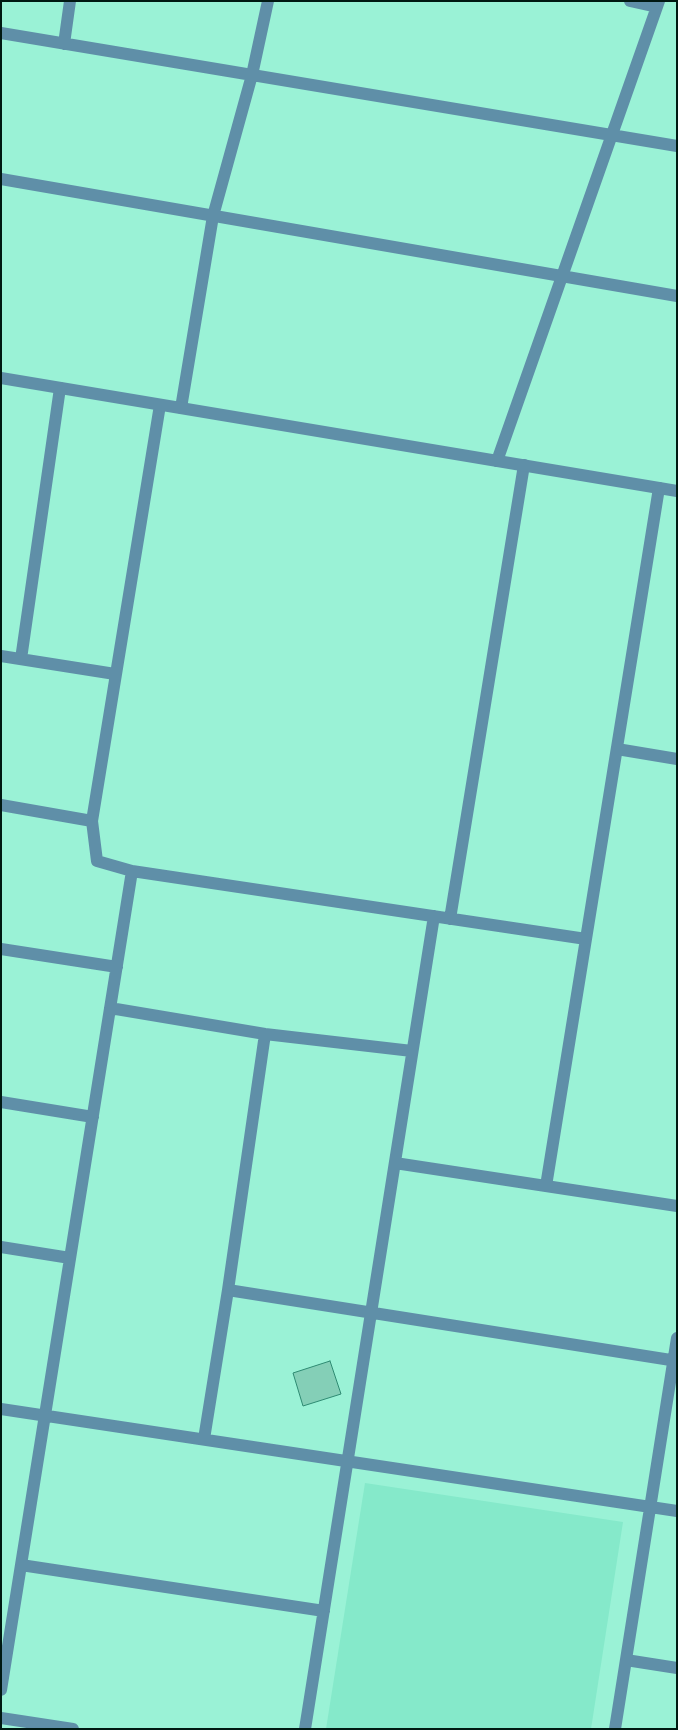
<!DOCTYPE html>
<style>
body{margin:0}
#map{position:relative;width:678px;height:1730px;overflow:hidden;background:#9af2d6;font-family:Poppins,sans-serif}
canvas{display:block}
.frame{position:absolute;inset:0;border:2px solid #001912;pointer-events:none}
</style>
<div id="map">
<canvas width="678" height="1730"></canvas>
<div class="frame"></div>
</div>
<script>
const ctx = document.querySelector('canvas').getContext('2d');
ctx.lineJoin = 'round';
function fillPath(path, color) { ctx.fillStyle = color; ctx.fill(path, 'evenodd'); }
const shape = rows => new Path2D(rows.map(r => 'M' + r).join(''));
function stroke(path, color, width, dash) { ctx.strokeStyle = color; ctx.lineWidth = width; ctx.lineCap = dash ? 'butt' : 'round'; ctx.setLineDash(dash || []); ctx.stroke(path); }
fillPath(shape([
 [365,1483,623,1522,591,1729,326,1729]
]), '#85e9ca');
const building = shape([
 [330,1361,341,1394,303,1406,293,1373,330,1361]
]);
fillPath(building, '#84cfb7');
stroke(building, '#2e8a72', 1);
stroke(shape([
 [630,1,657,7],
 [1,33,677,146],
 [64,44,70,1],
 [1,179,677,296],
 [160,405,92,821,97,861,132,871,586,939],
 [181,408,213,216,252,75,268,1],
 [497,461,659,1],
 [1,656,115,674],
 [21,659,60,388],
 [617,749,677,759],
 [1,805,92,821],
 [450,919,524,465],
 [1,949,117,967],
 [110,1008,265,1034,412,1051],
 [1,1102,93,1117],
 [395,1163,677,1206],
 [546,1186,659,488],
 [1,1247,70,1258],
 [228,1290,677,1361],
 [1,1409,677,1511],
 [204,1439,228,1290,265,1034],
 [21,1565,324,1611],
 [626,1660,677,1668],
 [1,1690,132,871],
 [1,1718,73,1729],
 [305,1729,434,916],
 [615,1729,677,1338]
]), '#5f8fa8', 12);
stroke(shape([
 [1,378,677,491]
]), '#5f8fa8', 12);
</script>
